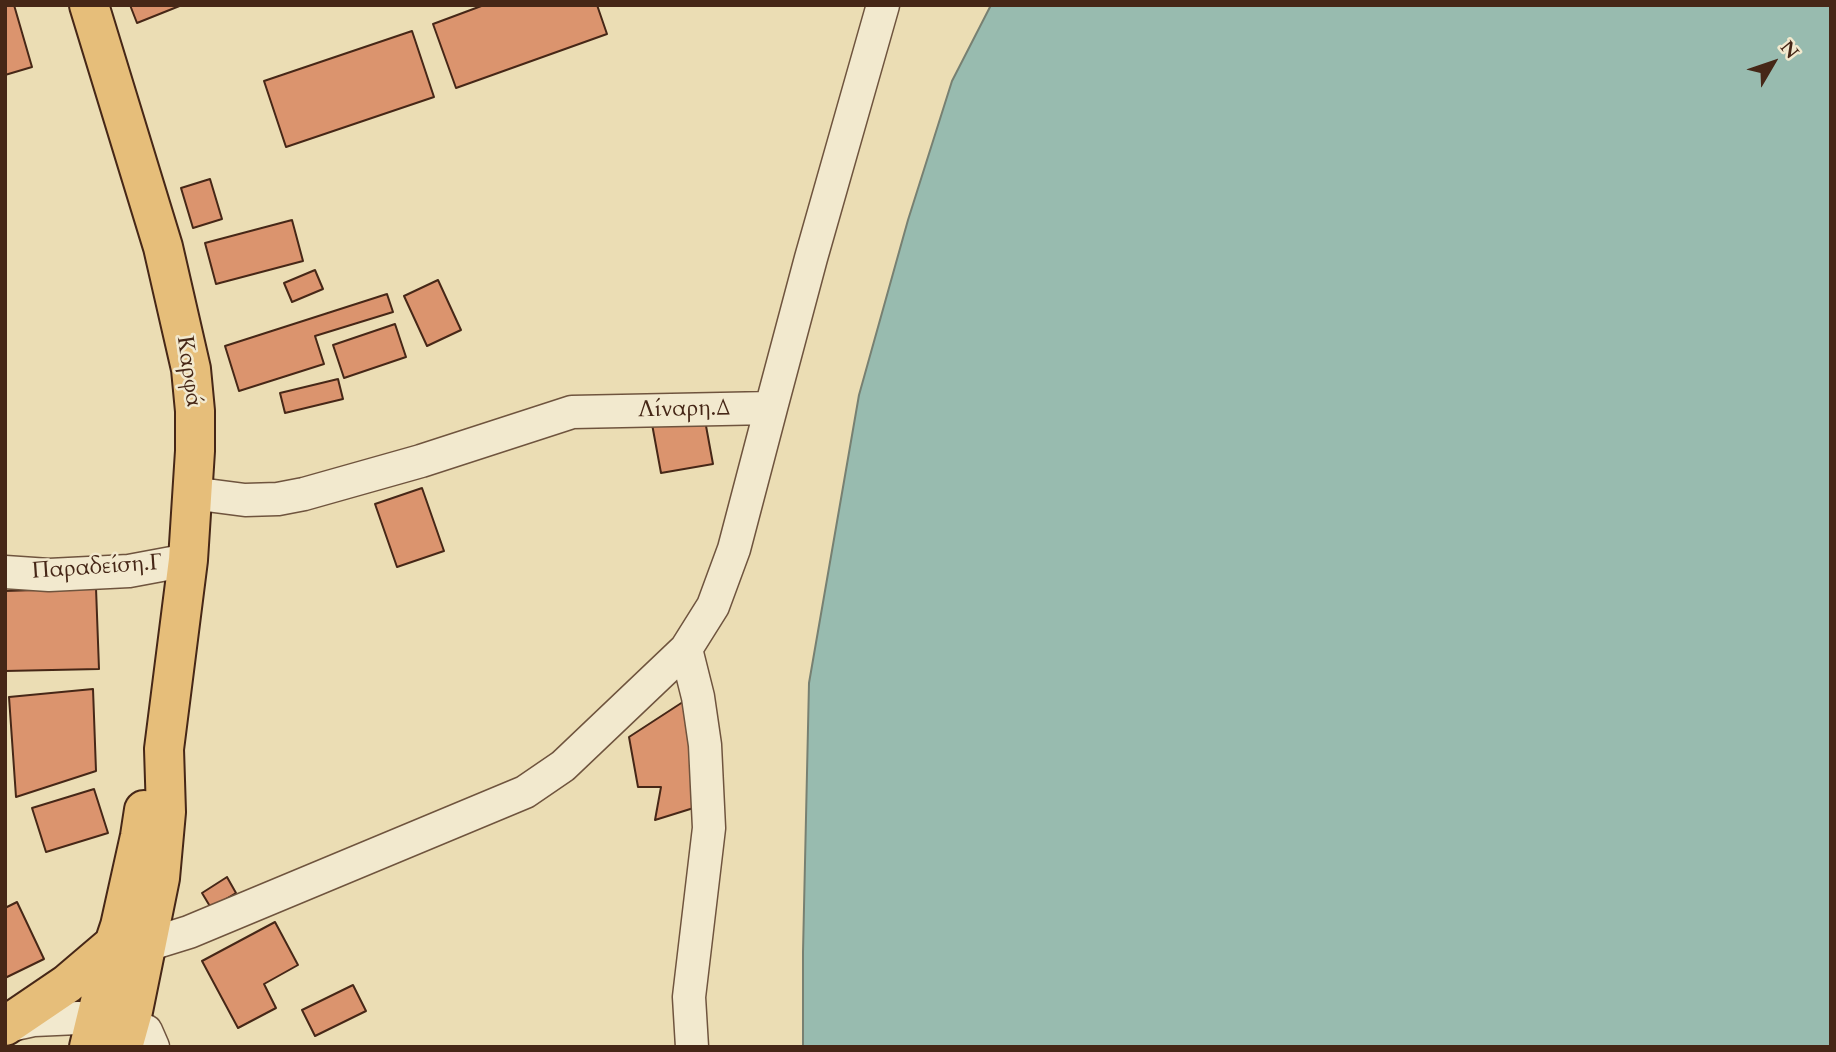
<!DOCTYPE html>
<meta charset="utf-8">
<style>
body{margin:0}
#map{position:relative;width:1836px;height:1052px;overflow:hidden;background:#ebddb4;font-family:Cardo,serif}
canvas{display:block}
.frame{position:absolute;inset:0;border:7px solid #462717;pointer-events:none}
.north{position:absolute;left:1738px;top:28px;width:70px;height:70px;-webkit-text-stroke:5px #f2e9ce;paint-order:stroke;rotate:51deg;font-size:19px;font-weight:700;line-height:28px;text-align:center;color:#462717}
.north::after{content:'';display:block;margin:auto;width:24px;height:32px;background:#462717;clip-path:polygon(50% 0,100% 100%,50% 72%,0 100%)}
</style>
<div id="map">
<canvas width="1836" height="1052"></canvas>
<div class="frame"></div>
<div class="north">N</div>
</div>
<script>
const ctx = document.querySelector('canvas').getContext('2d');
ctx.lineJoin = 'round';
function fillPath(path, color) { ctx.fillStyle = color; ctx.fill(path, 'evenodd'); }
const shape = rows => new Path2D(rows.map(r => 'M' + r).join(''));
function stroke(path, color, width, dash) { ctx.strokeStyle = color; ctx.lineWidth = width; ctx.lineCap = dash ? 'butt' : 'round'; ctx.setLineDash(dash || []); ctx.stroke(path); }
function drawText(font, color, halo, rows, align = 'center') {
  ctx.font = font + ' Cardo,serif'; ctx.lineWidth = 5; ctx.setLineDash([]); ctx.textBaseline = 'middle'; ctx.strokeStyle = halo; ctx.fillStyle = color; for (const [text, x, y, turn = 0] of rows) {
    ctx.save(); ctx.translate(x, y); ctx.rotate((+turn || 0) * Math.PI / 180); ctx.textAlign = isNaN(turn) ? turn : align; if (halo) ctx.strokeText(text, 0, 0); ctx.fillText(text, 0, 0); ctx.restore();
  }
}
const water = shape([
 [991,5,1831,5,1831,1047,803,1047,803,952,809,683,859,395,908,220,952,81,991,5]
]);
fillPath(water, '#98bbaf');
stroke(water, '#778072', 2);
const building = shape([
 [5,5,14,5,32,67,5,75,5,5],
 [130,5,182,5,137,23,130,5],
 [484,5,597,5,607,34,456,88,433,24,484,5],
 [412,31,434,97,286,147,264,81,412,31],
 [210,179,222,219,193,228,181,188,210,179],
 [292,220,303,261,216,284,205,243,292,220],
 [315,270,323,289,292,302,284,283,315,270],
 [438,280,461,330,427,346,404,296,438,280],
 [387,294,393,312,315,336,324,364,239,391,225,346,387,294],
 [395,324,406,357,344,378,333,345,395,324],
 [338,379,343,399,285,413,280,393,338,379],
 [704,415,713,464,661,473,652,424,704,415],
 [422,488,444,551,397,567,375,504,422,488],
 [96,588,99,669,5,671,5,591,96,588],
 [93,689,96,771,16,797,9,697,93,689],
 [689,698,700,806,655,820,661,787,638,787,629,737,689,698],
 [94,789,108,833,46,852,32,808,94,789],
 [227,877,236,893,211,908,202,893,227,877],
 [17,902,44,959,5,978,5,908,17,902],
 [275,922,298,965,264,984,276,1008,238,1028,202,961,275,922],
 [353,985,366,1011,315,1036,302,1010,353,985]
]);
fillPath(building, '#db946e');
stroke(building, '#462717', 2);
const minor = shape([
 [191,493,245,500,278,499,304,494,421,461,572,412,771,408,811,258,883,5],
 [5,572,49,575,129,571,188,560],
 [686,649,698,697,705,745,709,828,689,997,692,1047],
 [147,945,189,932,525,792,563,766,686,649,713,606,734,549,771,408],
 [7,1026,34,1020,78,1018,94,1019,146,1031,153,1047]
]);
const major = shape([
 [89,5,163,247,191,369,195,411,195,451,188,560,164,749,166,812,160,878,133,1011,123,1047],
 [5,1026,67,984,114,944],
 [89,1047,114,944,120,926,140,836,144,810]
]);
stroke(minor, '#6f543e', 35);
stroke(major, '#462717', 42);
stroke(minor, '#f2e9ce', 32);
stroke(major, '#e6be7a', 38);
drawText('23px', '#462717', '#f2e9ce', [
 ["Καρφά",188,372,82],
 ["Λίναρη.Δ",684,410,-1],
 ["Παραδείση.Γ",97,568,-4]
]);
</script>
